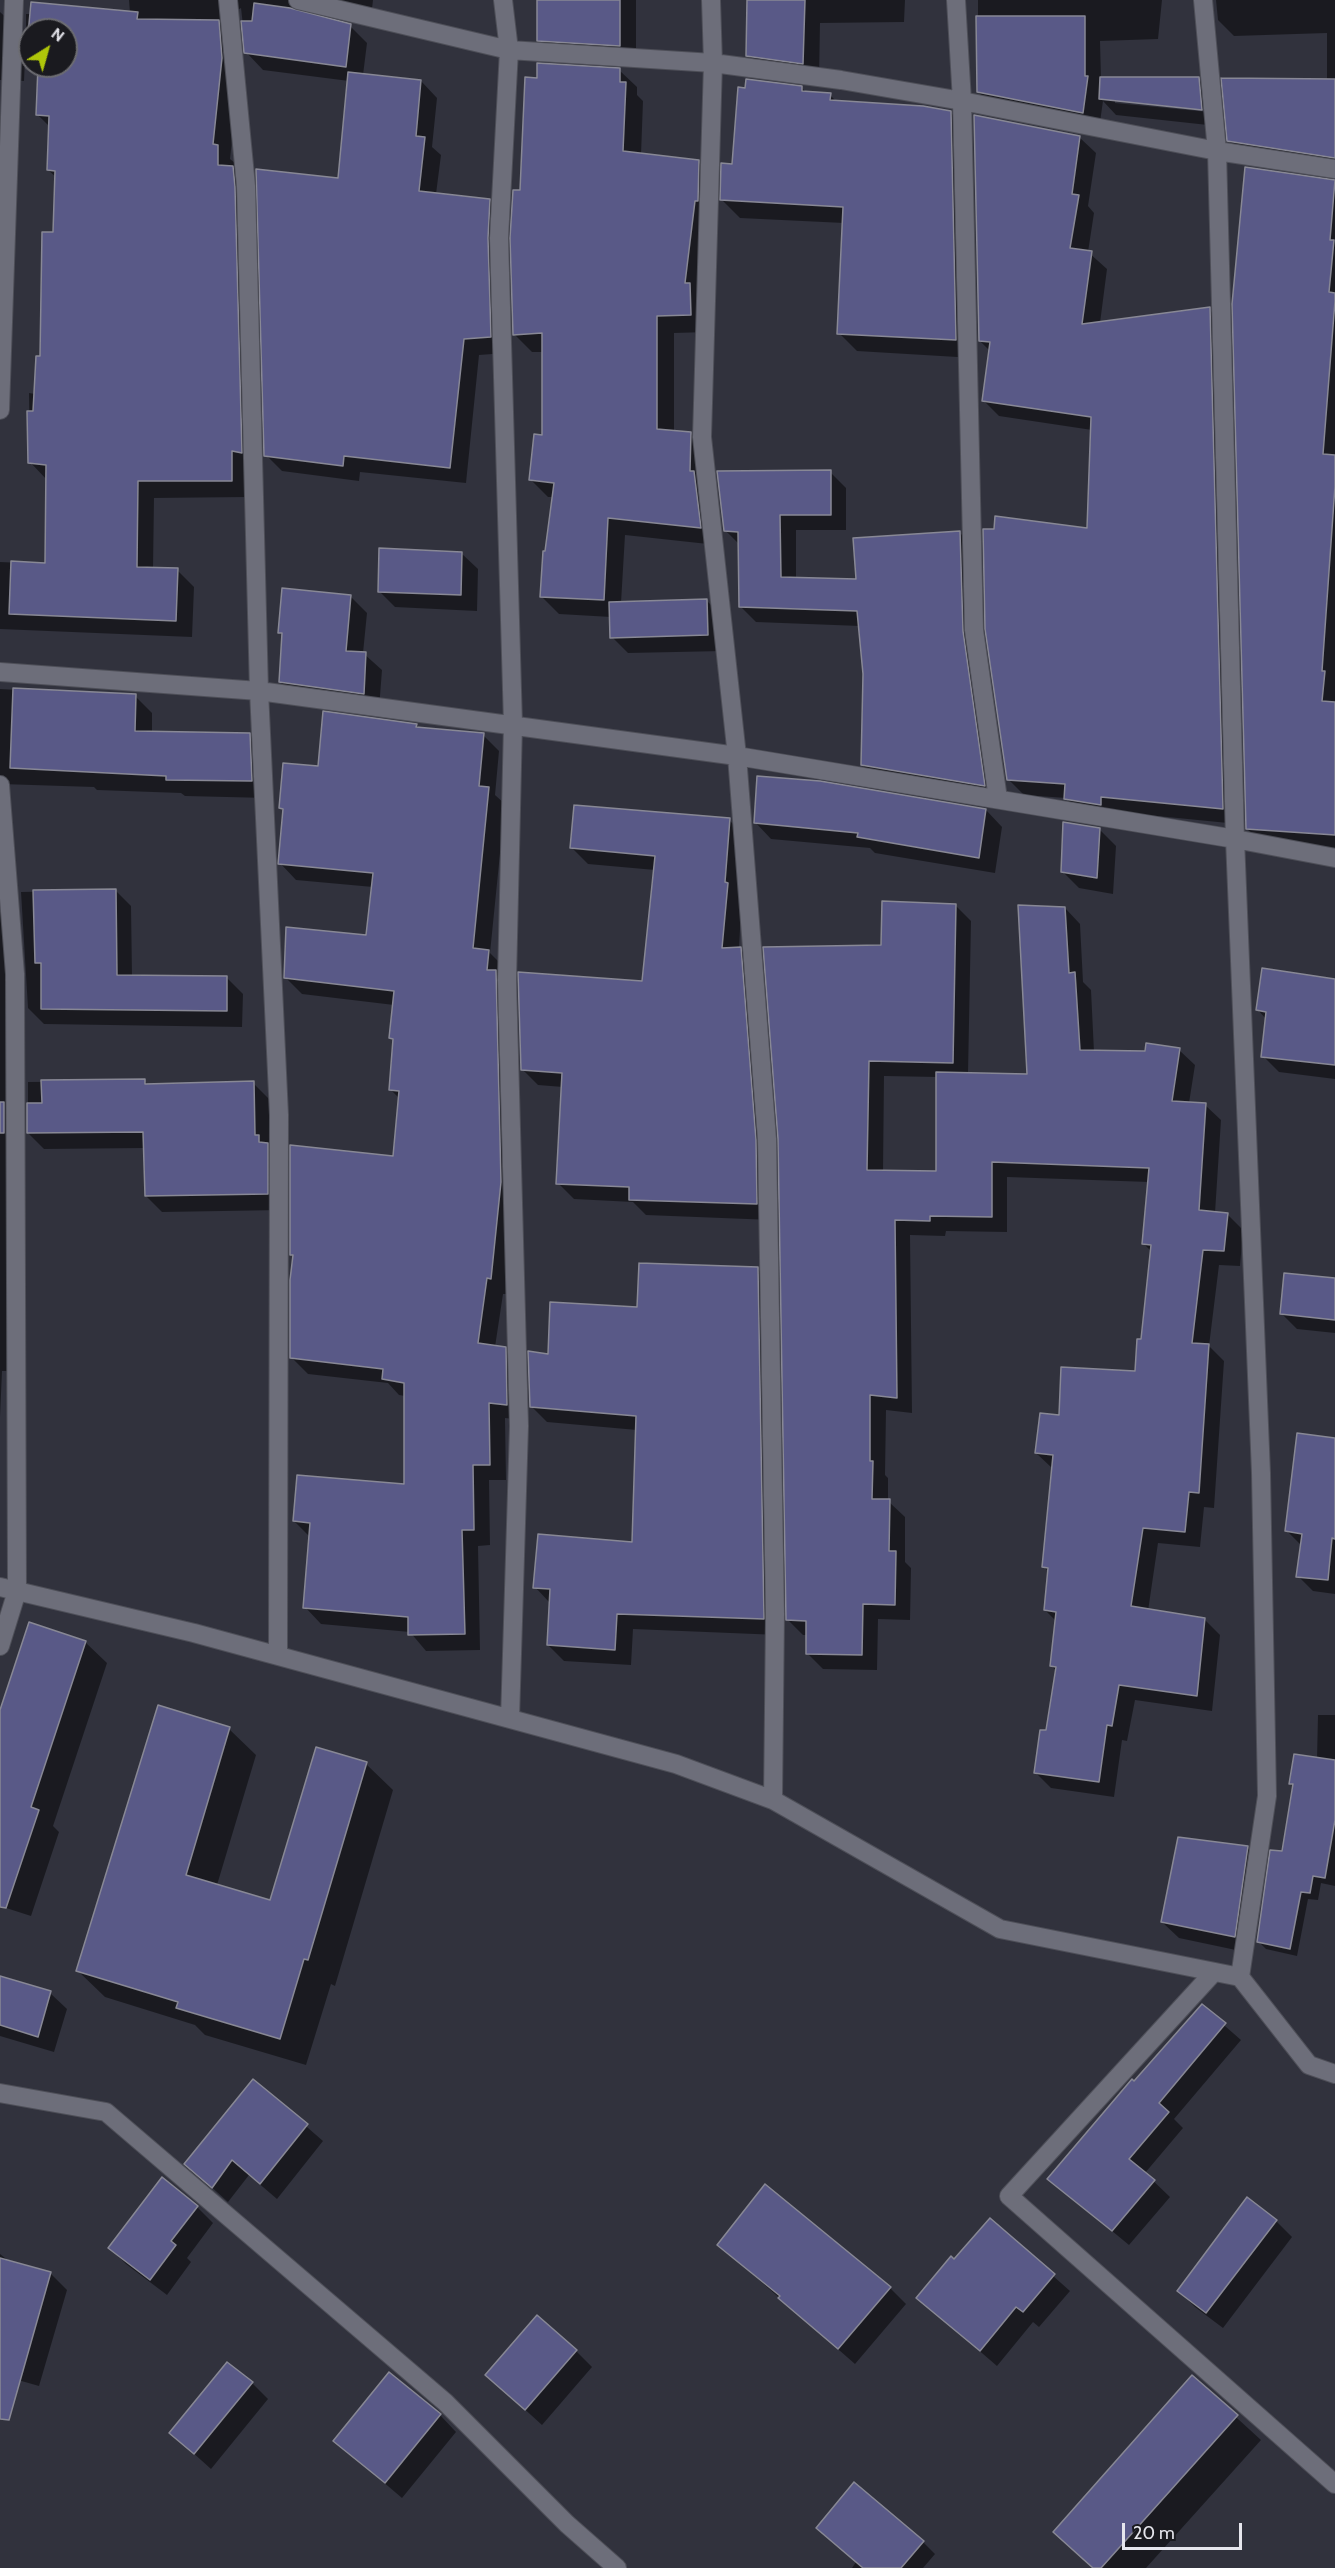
<!DOCTYPE html>
<style>
body{margin:0}
#map{position:relative;width:1335px;height:2568px;overflow:hidden;background:#31323d;font-family:Cabin,sans-serif}
canvas{display:block}
.north{position:absolute;left:18px;top:18px;width:60px;height:60px;box-sizing:border-box;background:#1a1a1f;border:2px solid #6c6c71;border-radius:50%;rotate:37deg;font-size:16px;font-weight:700;line-height:24px;text-align:center;color:#e6e6ed}
.north::after{content:'';display:block;margin:auto;width:21px;height:27px;background:#aec50a;clip-path:polygon(50% 0,100% 100%,50% 72%,0 100%)}
.scale{position:absolute;left:1122px;top:2523px;width:120px;height:27px;box-sizing:border-box;border:3px solid #e6e6ed;border-top:0;padding-left:8px;font-size:18px;line-height:21px;white-space:nowrap;color:#e6e6ed;-webkit-text-stroke:4px #1a1a1f;paint-order:stroke}
</style>
<div id="map">
<canvas width="1335" height="2568"></canvas>
<div class="north">N</div>
<div class="scale">20 m</div>
</div>
<script>
const ctx = document.querySelector('canvas').getContext('2d');
ctx.lineJoin = 'round';
function fillPath(path, color) { ctx.fillStyle = color; ctx.fill(path, 'evenodd'); }
const shape = rows => new Path2D(rows.map(r => 'M' + r).join(''));
function stroke(path, color, width, dash) { ctx.strokeStyle = color; ctx.lineWidth = width; ctx.lineCap = dash ? 'butt' : 'round'; ctx.setLineDash(dash || []); ctx.stroke(path); }
fillPath(shape([
 [129,0,373,0,371,18,306,10,305,15,350,26,367,43,363,75,421,81,437,98,432,147,441,155,436,194,489,200,505,216,506,353,479,355,466,483,360,472,359,481,282,471,266,455,340,180,349,81,263,70,246,52,241,8,234,12,239,76,230,159,235,163,235,170,249,185,248,497,154,498,153,569,177,570,194,587,192,637,0,629,0,562,46,564,47,480,30,462,29,393,35,394,41,357,55,234,57,178,48,170,50,127,38,115,39,74,32,66,66,66,66,30,30,30,30,64,25,59,24,81,0,80,0,12,26,36,26,14,130,13],
 [539,0,636,0,636,62,556,57,538,40],
 [749,0,905,0,904,22,820,23,819,79,764,72,748,55],
 [978,0,1162,0,1158,39,1100,41,1101,78,1198,79,1215,95,1217,126,1116,115,1103,101,1099,129,994,108,978,92],
 [1115,100,1210,110,1209,112,1115,103],
 [1216,0,1335,0,1335,171,1245,157,1229,141,1327,80,1327,33,1234,36,1218,20],
 [619,70,637,87,637,95,643,101,641,155,698,162,716,179,708,332,674,333,674,432,690,433,708,451,717,545,625,535,621,603,707,601,723,617,724,651,628,653,612,637,611,617,559,614,542,597,553,497,548,497,530,479,543,437,544,352,532,352,515,335,522,191,538,79],
 [802,88,807,93,830,95,837,102,950,112,969,130,974,358,857,351,839,333,844,223,740,218,722,200,733,166,747,89],
 [1079,137,1096,153,1088,206,1094,213,1088,252,1107,269,1100,323,1209,309,1225,325,1238,824,1117,812,1082,815,1066,798,1024,795,1008,779,1088,530,1092,430,999,416,983,400,990,351,980,341],
 [1246,168,1335,181,1335,850,1265,846,1247,829],
 [830,472,846,488,846,530,796,530,796,579,857,581,960,533,976,549,978,649,1000,801,879,781,862,765,864,674,860,626,756,622,740,606,740,545,725,530],
 [461,553,478,569,477,611,395,607,379,591],
 [350,596,367,613,363,653,382,670,379,709,296,698,280,682,283,636,279,632],
 [0,689,135,696,152,713,152,732,249,734,266,751,268,798,185,796,181,793,97,790,94,787,1,784,0,795],
 [416,725,419,728,483,735,499,751,495,795,505,804,490,953,505,968,507,1294,503,1294,495,1347,505,1349,521,1365,523,1420,505,1418,506,1480,489,1480,490,1545,478,1546,480,1650,426,1651,410,1632,321,1624,305,1607,310,1537,294,1521,406,1486,405,1396,399,1395,388,1383,308,1374,291,1357,294,1257,291,1254,395,1157,400,1099,390,1089,394,1041,391,1038,394,1005,302,994,285,977,367,936,373,887,296,880,280,863,284,811,281,808,319,768],
 [986,810,1002,827,995,873,875,853,870,848,771,839,755,822],
 [729,820,745,836,739,948,756,965,772,1220,646,1215,633,1202,574,1199,558,1183,563,1087,538,1085,522,1069,643,983,655,870,588,864,572,848],
 [1099,829,1116,846,1113,894,1079,888,1062,871],
 [0,863,7,869,12,1371,2,1371,0,1417],
 [115,890,131,906,132,976,226,977,243,994,242,1027,44,1024,28,1008,21,892],
 [955,905,971,921,968,1074,1029,1076,1065,908,1080,924,1083,982,1091,990,1094,1052,1179,1050,1195,1065,1189,1103,1205,1105,1221,1120,1215,1213,1227,1214,1243,1230,1240,1266,1219,1265,1209,1346,1224,1361,1214,1508,1204,1507,1200,1547,1158,1543,1148,1611,1204,1619,1220,1635,1212,1711,1135,1700,1127,1741,1122,1740,1114,1797,1051,1788,1035,1772,1047,1732,1057,1671,1051,1666,1056,1621,1045,1610,1049,1572,1044,1567,1052,1468,1036,1453,1060,1417,1137,1372,1152,1252,1143,1243,1149,1182,1007,1177,1007,1232,946,1231,945,1236,910,1235,912,1413,886,1410,885,1475,888,1478,888,1501,905,1517,905,1562,911,1568,910,1620,878,1619,877,1670,823,1669,807,1653,807,1635,803,1635,788,1620,883,947],
 [884,1076,937,1077,937,1172,883,1172],
 [1335,981,1335,1079,1279,1072,1263,1056,1266,1019,1258,1010],
 [144,1081,149,1085,253,1083,269,1099,271,1148,283,1210,162,1212,146,1196,145,1148,44,1149,28,1133,28,1082],
 [757,1268,773,1285,779,1635,633,1629,631,1665,564,1661,548,1645,550,1603,535,1587,633,1544,637,1430,547,1422,531,1406,549,1356,639,1308],
 [1335,1280,1335,1333,1297,1329,1282,1314],
 [1335,1439,1335,1594,1313,1591,1298,1576,1302,1546,1287,1531],
 [85,1642,107,1663,53,1826,59,1832,31,1916,0,1906,0,1714],
 [1318,1715,1335,1715,1335,1886,1321,1883,1318,1900,1308,1899,1297,1956,1266,1949,1258,1941,1283,1853,1294,1786,1291,1783,1317,1759],
 [229,1729,256,1755,217,1885,271,1902,366,1764,393,1790,335,1986,331,1984,306,2065,205,2035,195,2025,105,1997,78,1971],
 [1247,1848,1264,1864,1250,1953,1179,1938,1162,1922],
 [0,1977,50,1993,67,2009,54,2052,0,2036],
 [1202,2006,1241,2040,1174,2119,1183,2128,1145,2173,1170,2197,1129,2245,1049,2179],
 [254,2081,323,2141,277,2199,249,2175,228,2202,186,2164],
 [197,2207,213,2223,187,2258,191,2262,167,2295,126,2264,110,2248],
 [990,2220,1070,2291,1039,2327,1033,2322,997,2366,918,2298],
 [1276,2221,1292,2237,1223,2328,1195,2307,1179,2291],
 [719,2245,890,2288,906,2304,855,2364],
 [0,2254,10,2262,50,2273,67,2290,39,2386,4,2376,0,2372],
 [576,2351,592,2367,542,2425,487,2375],
 [1192,2377,1261,2440,1146,2568,1093,2568,1055,2532],
 [252,2383,268,2399,211,2469,171,2433],
 [440,2415,456,2432,402,2498,335,2441],
 [818,2528,923,2542,935,2554,923,2568,852,2568,856,2562]
]), '#0007');
const building = shape([
 [537,0,620,0,620,46,537,41,537,0],
 [747,0,805,0,803,64,746,56,747,0],
 [31,2,138,12,137,19,219,20,222,58,213,144,218,145,218,165,233,166,235,187,242,453,232,451,232,481,138,481,137,567,178,568,176,621,9,614,11,561,45,563,46,465,28,463,27,411,33,411,36,356,40,356,42,232,53,232,55,171,47,170,49,116,36,115,38,66,66,66,66,30,30,30,30,57,26,57,31,2],
 [254,3,290,8,351,24,346,67,244,53,241,21,252,21,254,3],
 [976,16,1085,16,1085,76,1088,76,1083,113,977,92,976,16],
 [537,63,620,68,620,82,626,82,623,151,699,160,698,201,695,201,685,283,690,283,691,315,657,316,657,429,691,432,690,471,694,471,701,528,608,518,604,600,540,597,543,551,545,551,554,483,529,480,534,434,542,435,542,333,513,335,510,238,513,190,520,190,525,77,537,78,537,63],
 [348,72,421,80,416,136,425,137,419,191,490,199,488,238,491,337,464,339,450,468,344,456,343,466,264,456,256,169,338,178,348,72],
 [1100,77,1199,77,1202,110,1099,99,1100,77],
 [1221,78,1335,79,1335,158,1227,141,1221,78],
 [746,79,802,86,802,91,831,93,830,100,923,106,951,111,956,340,837,334,843,207,720,200,721,163,732,164,738,87,745,88,746,79],
 [974,115,1080,136,1072,194,1079,195,1070,248,1092,251,1082,324,1210,307,1223,809,1101,797,1101,805,1064,799,1065,784,1007,780,985,629,983,529,994,529,995,516,1087,528,1091,417,982,401,990,342,979,341,974,115],
 [1245,167,1335,180,1330,240,1334,240,1329,292,1335,293,1335,301,1323,454,1335,455,1335,486,1322,671,1325,671,1322,701,1335,702,1335,835,1246,829,1232,304,1245,167],
 [831,470,831,515,780,515,781,577,856,579,853,538,960,531,963,631,985,786,861,765,863,674,857,611,739,607,738,532,724,531,717,471,831,470],
 [379,548,462,552,461,595,378,592,379,548],
 [282,588,351,595,346,651,366,652,364,694,279,682,282,633,278,633,282,588],
 [707,599,708,635,610,638,609,602,707,599],
 [13,688,136,694,135,731,250,733,252,781,166,780,166,776,10,768,13,688],
 [323,711,417,724,416,727,484,733,479,786,489,787,473,948,489,950,487,970,496,970,501,1182,491,1279,487,1278,478,1343,506,1347,507,1405,489,1403,490,1465,473,1465,474,1530,462,1530,465,1634,408,1635,408,1617,303,1608,310,1523,293,1521,297,1475,404,1484,404,1383,382,1379,383,1369,290,1358,290,1280,293,1255,290,1255,290,1145,393,1156,399,1091,389,1090,393,1039,389,1038,394,991,284,978,286,927,366,935,373,873,278,864,283,809,279,808,283,763,318,766,323,711],
 [757,776,820,781,986,809,979,858,857,837,858,833,754,823,757,776],
 [574,805,730,818,725,882,728,883,722,948,741,947,756,1140,757,1204,629,1200,629,1187,556,1184,562,1073,521,1070,518,972,642,981,655,856,570,848,574,805],
 [1063,822,1100,828,1097,878,1061,872,1063,822],
 [116,889,117,975,227,976,227,1011,41,1009,41,963,35,963,33,890,116,889],
 [882,901,956,904,953,1063,869,1061,867,1170,936,1171,936,1072,1027,1074,1018,905,1065,907,1069,973,1075,972,1080,1050,1145,1051,1146,1043,1180,1048,1172,1101,1206,1103,1199,1210,1228,1213,1224,1251,1203,1250,1192,1343,1209,1344,1199,1493,1189,1492,1185,1532,1143,1528,1131,1606,1205,1618,1197,1696,1119,1685,1112,1726,1107,1725,1099,1782,1034,1773,1040,1730,1046,1730,1056,1667,1050,1666,1056,1612,1044,1610,1048,1568,1042,1567,1053,1455,1035,1453,1040,1413,1059,1415,1061,1367,1135,1371,1137,1339,1141,1339,1151,1245,1142,1244,1149,1168,992,1162,992,1217,930,1216,930,1221,895,1220,897,1398,870,1395,870,1461,873,1461,872,1499,890,1499,889,1551,896,1551,895,1605,863,1604,862,1655,806,1654,806,1621,786,1620,778,1139,763,947,881,945,882,901],
 [1262,968,1335,979,1335,1065,1261,1057,1266,1012,1256,1010,1262,968],
 [145,1079,145,1084,254,1081,255,1135,259,1135,259,1142,268,1143,268,1194,145,1196,143,1132,27,1133,27,1103,42,1103,41,1080,145,1079],
 [0,1102,4,1102,4,1133,0,1133,0,1102],
 [639,1263,758,1267,764,1619,617,1614,615,1650,547,1645,550,1589,533,1588,538,1534,632,1542,636,1416,530,1407,528,1351,548,1354,550,1302,637,1307,639,1263],
 [1284,1273,1335,1278,1335,1320,1280,1314,1284,1273],
 [1297,1433,1335,1438,1335,1539,1332,1538,1328,1580,1296,1577,1302,1534,1285,1531,1297,1433],
 [29,1622,86,1641,31,1807,39,1810,6,1908,0,1907,0,1710,29,1622],
 [158,1705,230,1727,186,1875,270,1900,316,1747,367,1762,308,1960,304,1959,280,2039,176,2008,178,2002,76,1971,158,1705],
 [1294,1754,1335,1760,1335,1820,1325,1878,1313,1876,1310,1893,1301,1892,1290,1949,1257,1942,1270,1850,1282,1851,1293,1784,1289,1784,1294,1754],
 [1178,1837,1248,1846,1235,1937,1161,1922,1178,1837],
 [0,1976,51,1991,38,2037,0,2025,0,1976],
 [1202,2004,1226,2023,1159,2103,1169,2112,1129,2159,1155,2180,1112,2231,1047,2179,1132,2079,1134,2081,1202,2004],
 [253,2079,308,2124,260,2184,232,2160,212,2188,184,2164,253,2079],
 [162,2177,198,2206,171,2241,176,2245,150,2280,108,2248,162,2177],
 [765,2184,891,2287,838,2349,778,2298,780,2296,717,2245,765,2184],
 [1247,2197,1277,2220,1206,2313,1177,2291,1247,2197],
 [990,2218,1055,2274,1023,2312,1016,2307,980,2351,916,2298,951,2256,954,2259,990,2218],
 [0,2258,51,2272,9,2420,0,2419,0,2258],
 [537,2315,577,2350,525,2410,485,2375,537,2315],
 [227,2362,253,2382,194,2454,169,2433,227,2362],
 [389,2372,441,2414,385,2483,333,2441,389,2372],
 [1192,2375,1238,2415,1101,2568,1093,2568,1053,2532,1192,2375],
 [854,2482,924,2541,901,2568,863,2568,816,2528,854,2482]
]);
fillPath(building, '#595987');
stroke(building, '#888895', 1.5);
const street = shape([
 [228,0,246,186,259,691,737,756,767,1139,775,1614,773,1800],
 [298,0,509,50,713,63,841,80,962,101,1217,151,1335,169],
 [503,0,509,50,499,238,513,724,507,980,519,1426,510,1719],
 [711,0,713,63,702,437,737,756,1235,839,1335,858],
 [956,0,962,101,974,630,998,799],
 [1203,0,1217,151,1235,839,1261,1473,1267,1796,1240,1977],
 [0,410,14,0],
 [0,672,259,691,279,1115,278,1656],
 [0,785,15,974,17,1591,0,1646],
 [0,1587,194,1633,676,1764,773,1800,1000,1929,1240,1977,1309,2065,1335,2074],
 [1214,1972,1009,2196,1335,2484],
 [0,2093,106,2112,445,2402,567,2524,617,2568]
]);
stroke(street, '#4e4f58', 20);
stroke(street, '#6d6e7a', 18);
</script>
